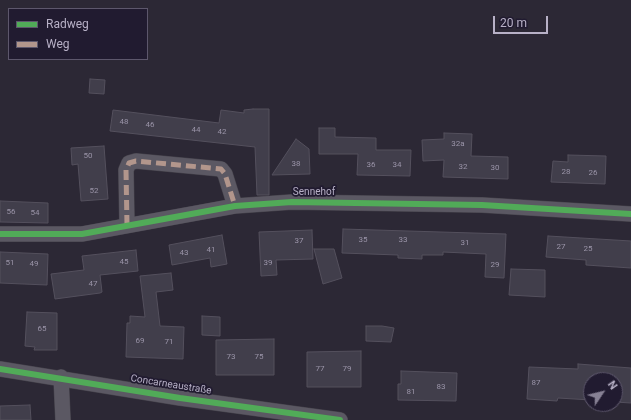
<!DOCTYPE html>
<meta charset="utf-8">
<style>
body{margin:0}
#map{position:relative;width:631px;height:420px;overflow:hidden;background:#2c2835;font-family:Roboto,sans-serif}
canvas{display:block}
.legend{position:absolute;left:8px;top:8px;width:140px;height:52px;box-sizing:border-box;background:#211b30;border:1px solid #5d576c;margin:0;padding:5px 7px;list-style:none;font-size:12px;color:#b8b1c7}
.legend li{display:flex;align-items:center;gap:8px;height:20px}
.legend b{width:20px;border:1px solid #5d576c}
.north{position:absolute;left:583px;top:372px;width:40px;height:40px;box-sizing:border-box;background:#211b30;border:1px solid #5d576c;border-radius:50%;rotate:55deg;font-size:11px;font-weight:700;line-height:16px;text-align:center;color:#b8b1c7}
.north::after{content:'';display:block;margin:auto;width:14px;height:18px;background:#878194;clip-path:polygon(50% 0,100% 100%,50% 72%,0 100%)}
.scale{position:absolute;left:493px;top:16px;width:55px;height:18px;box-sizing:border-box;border:2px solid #b8b1c7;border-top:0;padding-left:5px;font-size:12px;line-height:14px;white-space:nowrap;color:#b8b1c7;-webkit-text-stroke:3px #211b30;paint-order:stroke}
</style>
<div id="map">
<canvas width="631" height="420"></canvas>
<ul class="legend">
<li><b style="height:5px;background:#51ab58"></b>Radweg</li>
<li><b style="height:5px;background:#b2968c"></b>Weg</li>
</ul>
<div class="north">N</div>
<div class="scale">20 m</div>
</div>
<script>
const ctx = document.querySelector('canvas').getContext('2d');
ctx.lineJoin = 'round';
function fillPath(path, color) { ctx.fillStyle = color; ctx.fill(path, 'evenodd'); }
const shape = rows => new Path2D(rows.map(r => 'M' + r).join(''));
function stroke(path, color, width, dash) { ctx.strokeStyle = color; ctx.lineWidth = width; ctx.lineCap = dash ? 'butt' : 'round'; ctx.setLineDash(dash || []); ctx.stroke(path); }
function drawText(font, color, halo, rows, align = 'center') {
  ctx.font = font + ' Roboto,sans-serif'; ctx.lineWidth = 3.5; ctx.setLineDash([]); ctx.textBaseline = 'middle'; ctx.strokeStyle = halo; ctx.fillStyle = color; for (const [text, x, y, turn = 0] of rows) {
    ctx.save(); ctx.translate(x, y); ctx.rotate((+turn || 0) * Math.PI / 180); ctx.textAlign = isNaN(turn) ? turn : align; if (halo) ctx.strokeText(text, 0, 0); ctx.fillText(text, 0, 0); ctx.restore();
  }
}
const building = shape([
 [90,79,105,80,104,94,89,93,90,79],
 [253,109,269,109,269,195,257,195,255,147,110,131,113,110,219,123,221,110,244,113,244,110,253,109],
 [319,128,335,128,335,137,376,138,376,150,411,150,410,176,357,175,358,154,319,154,319,128],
 [444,133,472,134,471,156,508,157,508,179,443,177,444,160,423,161,422,140,444,139,444,133],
 [296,139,309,149,310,174,272,175,296,139],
 [104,146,108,199,81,201,78,164,72,165,71,148,104,146],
 [568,155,606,156,605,184,551,182,553,161,568,162,568,155],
 [0,201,48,203,48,223,0,222,0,201],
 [343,229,506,234,504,278,485,277,486,254,443,252,443,255,422,255,422,259,398,258,398,255,342,253,343,229],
 [312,230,313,259,276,260,277,275,261,276,259,232,312,230],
 [222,235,227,264,211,267,210,258,172,265,169,245,222,235],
 [548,236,631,241,631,268,586,265,586,260,546,257,548,236],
 [314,249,334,249,342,278,323,284,314,249],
 [136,250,138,271,100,275,102,292,100,293,55,299,51,274,84,270,82,256,136,250],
 [0,252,48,254,47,285,0,283,0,252],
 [511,269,545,270,545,297,509,295,511,269],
 [171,273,173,290,156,292,160,326,184,327,183,359,126,357,127,323,130,323,130,316,145,317,140,276,171,273],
 [27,312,57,313,57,350,34,350,35,347,25,346,27,312],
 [202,316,220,317,220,336,202,335,202,316],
 [366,326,382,326,394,328,391,342,366,341,366,326],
 [274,339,274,375,216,375,216,340,274,339],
 [361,351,361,387,307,387,307,352,361,351],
 [578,364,631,368,631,403,615,402,615,380,591,380,591,400,558,398,557,401,527,399,529,367,578,369,578,364],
 [401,371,457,373,456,401,398,400,398,384,401,384,401,371],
 [30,405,31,420,0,420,0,406,30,405]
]);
fillPath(building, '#413e4b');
stroke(building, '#54505d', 1);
const street = shape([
 [127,225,126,170,129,163,136,161,221,169,225,174,235,206],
 [0,234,82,234,235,206,292,202,482,205,631,214],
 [0,369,180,398,340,420],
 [61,377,63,420]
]);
stroke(street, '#46434c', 16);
stroke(street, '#5b5863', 15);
stroke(shape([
 [127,225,126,170,129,163,136,161,221,169,225,174,235,206]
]), '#b2968c', 5, [10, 5]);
stroke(shape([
 [0,234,82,234,235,206,292,202,482,205,631,214],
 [0,369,180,398,340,420]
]), '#51ab58', 6);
drawText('8px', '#9a94a8', null, [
 ["48",124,122],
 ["46",150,125],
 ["44",196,130],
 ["42",222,132],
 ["32a",458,144],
 ["50",88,156],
 ["38",296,164],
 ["36",371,165],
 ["34",397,165],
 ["32",463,167],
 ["30",495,168],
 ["28",566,172],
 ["26",593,173],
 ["52",94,191],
 ["56",11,212],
 ["54",35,213],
 ["35",363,240],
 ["33",403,240],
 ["37",299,241],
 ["31",465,243],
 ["27",561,247],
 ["25",588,249],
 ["41",211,250],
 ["43",184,253],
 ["45",124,262],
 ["51",10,263],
 ["39",268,263],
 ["49",34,264],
 ["29",495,265],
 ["47",93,284],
 ["65",42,329],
 ["69",140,341],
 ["71",169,342],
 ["73",231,357],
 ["75",259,357],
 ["77",320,369],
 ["79",347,369],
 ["87",536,383],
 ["83",441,387],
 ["81",411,392]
]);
drawText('10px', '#b8b1c7', '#211b30', [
 ["Sennehof",314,192],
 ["Concarneaustraße",171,385,9]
]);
</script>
